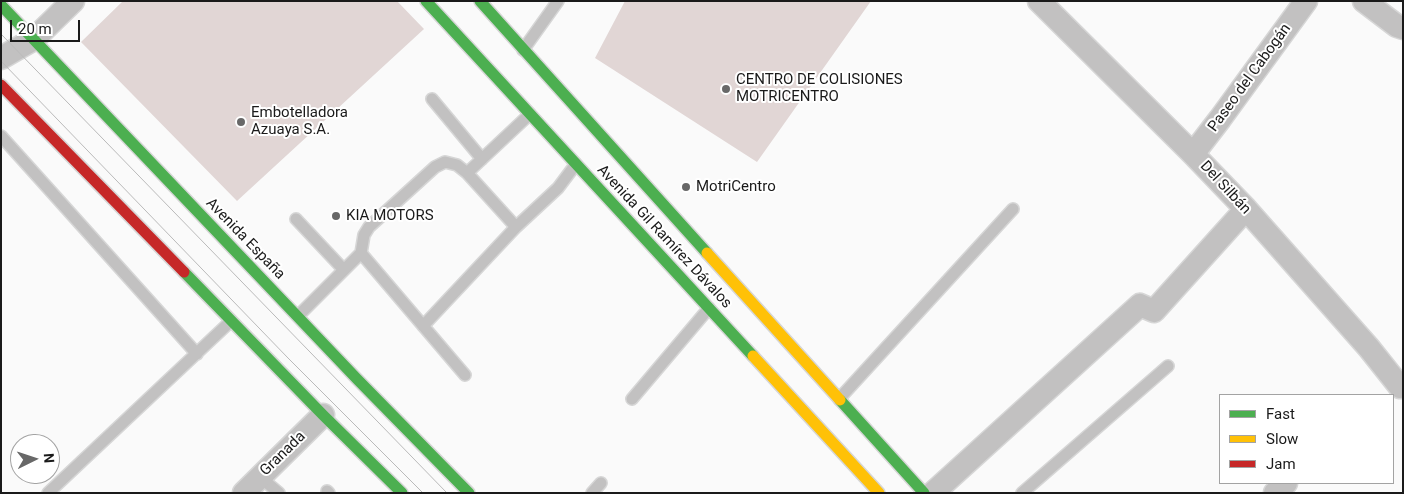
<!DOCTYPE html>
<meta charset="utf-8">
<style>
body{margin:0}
#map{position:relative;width:1404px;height:494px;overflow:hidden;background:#fafafa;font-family:Roboto,sans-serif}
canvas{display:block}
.frame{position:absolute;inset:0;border:2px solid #1a1a1a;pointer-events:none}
.legend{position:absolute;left:1219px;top:394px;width:175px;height:90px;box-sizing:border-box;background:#fff;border:1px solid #a3a3a3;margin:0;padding:6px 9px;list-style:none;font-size:15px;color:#1a1a1a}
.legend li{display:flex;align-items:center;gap:10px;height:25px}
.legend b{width:25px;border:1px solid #a3a3a3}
.north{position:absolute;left:10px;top:434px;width:50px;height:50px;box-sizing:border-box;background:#fff;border:1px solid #a3a3a3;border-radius:50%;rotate:86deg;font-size:14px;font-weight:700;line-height:20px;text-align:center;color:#1a1a1a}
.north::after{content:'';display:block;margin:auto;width:18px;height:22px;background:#686868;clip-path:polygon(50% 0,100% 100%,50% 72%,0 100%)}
.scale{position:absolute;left:10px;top:20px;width:70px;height:22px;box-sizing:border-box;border:2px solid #1a1a1a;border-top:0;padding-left:6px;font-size:15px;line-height:18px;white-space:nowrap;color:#1a1a1a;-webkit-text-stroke:4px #fff;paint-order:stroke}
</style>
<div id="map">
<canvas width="1404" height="494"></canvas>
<div class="frame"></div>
<ul class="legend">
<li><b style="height:6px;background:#4caf50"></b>Fast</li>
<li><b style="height:6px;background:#ffc107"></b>Slow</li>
<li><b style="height:6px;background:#c62828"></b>Jam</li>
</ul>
<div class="north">N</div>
<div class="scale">20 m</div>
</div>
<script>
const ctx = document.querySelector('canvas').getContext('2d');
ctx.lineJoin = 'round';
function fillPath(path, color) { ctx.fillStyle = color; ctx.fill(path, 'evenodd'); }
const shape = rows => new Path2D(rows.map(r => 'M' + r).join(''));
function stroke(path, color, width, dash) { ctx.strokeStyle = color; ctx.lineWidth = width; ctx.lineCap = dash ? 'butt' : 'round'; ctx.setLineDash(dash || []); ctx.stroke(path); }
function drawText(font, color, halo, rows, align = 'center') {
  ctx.font = font + ' Roboto,sans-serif'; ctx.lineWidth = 4; ctx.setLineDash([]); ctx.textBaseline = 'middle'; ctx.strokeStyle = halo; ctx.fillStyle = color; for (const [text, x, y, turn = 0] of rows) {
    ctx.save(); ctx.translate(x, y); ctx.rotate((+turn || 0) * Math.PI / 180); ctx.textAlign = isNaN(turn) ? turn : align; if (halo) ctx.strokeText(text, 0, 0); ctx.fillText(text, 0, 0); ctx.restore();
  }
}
fillPath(shape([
 [123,1,397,1,424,29,237,201,81,42],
 [625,1,871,1,757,162,595,58]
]), '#e1d6d5');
const lane = shape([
 [523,50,558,1],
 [432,99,482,159],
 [1,136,197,354],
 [296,219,344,270],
 [516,227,467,173,530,114],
 [361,253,364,235,369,227,435,167,445,162,457,165,467,173],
 [298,316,361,253,465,375],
 [423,326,516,227,558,188,576,164],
 [632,399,709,308],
 [839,399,1013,209],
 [260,477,279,493],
 [327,491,329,493],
 [48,493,231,321],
 [592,493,601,483],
 [1022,493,1168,366]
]);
const street = shape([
 [1039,1,1193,154,1246,209,1369,348,1400,387],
 [1364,1,1397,26,1403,28],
 [1,58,34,39,73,1],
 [1193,154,1220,119,1306,1],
 [244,493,323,415],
 [933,493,1140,305,1154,311,1246,209],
 [1275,493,1286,483]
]);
const fast = shape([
 [426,1,753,356],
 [480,1,707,253],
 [1,5,357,379,469,493],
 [184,272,323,415,402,493],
 [840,400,924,493]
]);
const slow = shape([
 [707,253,840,400],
 [753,356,879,493]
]);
const jam = shape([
 [1,85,184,272]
]);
stroke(lane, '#d6d6d6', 14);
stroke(street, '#d6d6d6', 25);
stroke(fast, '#d6d6d6', 14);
stroke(slow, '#d6d6d6', 14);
stroke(jam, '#d6d6d6', 14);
stroke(lane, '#c2c1c1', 11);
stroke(street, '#c2c1c1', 22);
stroke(fast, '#4caf50', 11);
stroke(slow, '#ffc107', 11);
stroke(jam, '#c62828', 11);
stroke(shape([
 [1,34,447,493],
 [1,61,288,358,423,493]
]), '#bababa', 1);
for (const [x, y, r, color] of [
 [726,89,5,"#686868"],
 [241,122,5,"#686868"],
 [686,187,5,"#686868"],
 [336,216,5,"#686868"]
]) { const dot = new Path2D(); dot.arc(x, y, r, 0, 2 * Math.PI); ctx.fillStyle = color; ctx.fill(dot); stroke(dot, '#fff', 2); }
drawText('15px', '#1a1a1a', '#fff', [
 ["Paseo del Cabogán",1250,78,-54],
 ["Del Silbán",1225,188,47],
 ["Avenida Gil Ramírez Dávalos",664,237,47],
 ["Avenida España",245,239,46],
 ["Granada",283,454,-44]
]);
drawText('15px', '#1a1a1a', '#fff', [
 ["CENTRO DE COLISIONES",736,80],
 ["MOTRICENTRO",736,97],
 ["Embotelladora",251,113],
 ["Azuaya S.A.",251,130],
 ["MotriCentro",696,187],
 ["KIA MOTORS",346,216]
], 'left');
</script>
